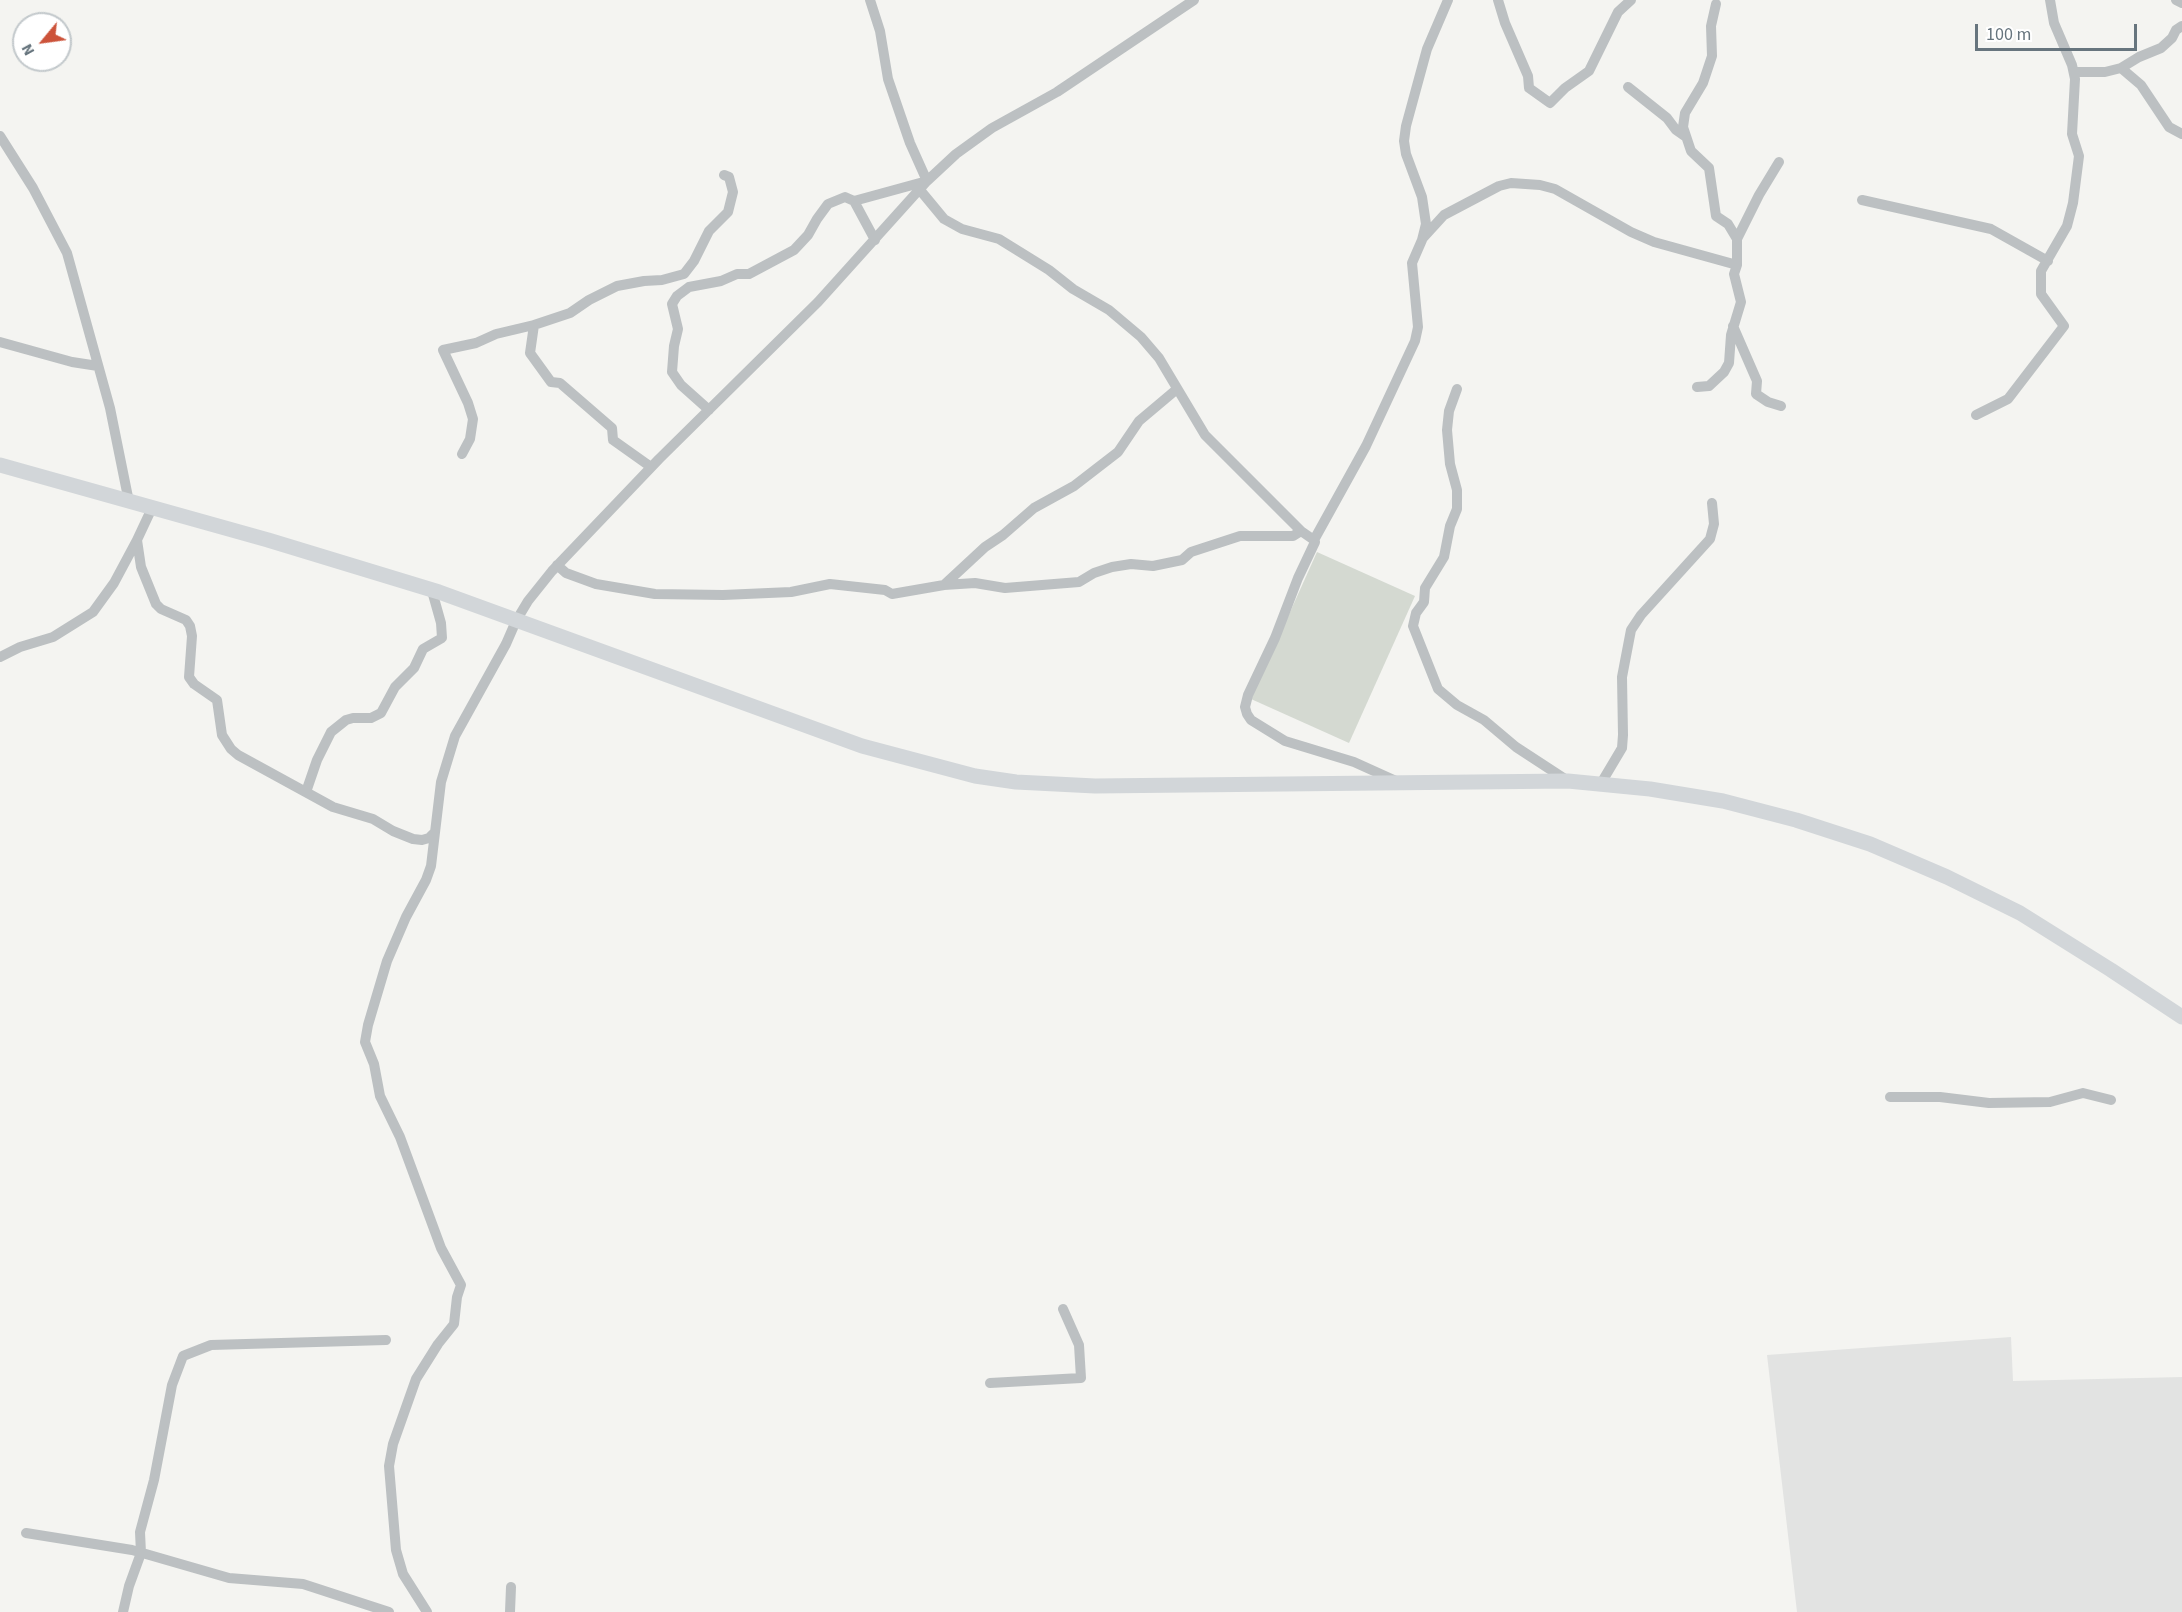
<!DOCTYPE html>
<style>
body{margin:0}
#map{position:relative;width:2182px;height:1612px;overflow:hidden;background:#f4f4f1;font-family:"Source Sans 3",sans-serif}
canvas{display:block}
.north{position:absolute;left:12px;top:12px;width:60px;height:60px;box-sizing:border-box;background:#fff;border:2px solid #c2c8cb;border-radius:50%;rotate:241deg;font-size:16px;font-weight:700;line-height:24px;text-align:center;color:#67757e}
.north::after{content:'';display:block;margin:auto;width:21px;height:27px;background:#cc533a;clip-path:polygon(50% 0,100% 100%,50% 72%,0 100%)}
.scale{position:absolute;left:1975px;top:24px;width:162px;height:27px;box-sizing:border-box;border:3px solid #67757e;border-top:0;padding-left:8px;font-size:18px;line-height:21px;white-space:nowrap;color:#67757e;-webkit-text-stroke:4px #fff;paint-order:stroke}
</style>
<div id="map">
<canvas width="2182" height="1612"></canvas>
<div class="north">N</div>
<div class="scale">100 m</div>
</div>
<script>
const ctx = document.querySelector('canvas').getContext('2d');
ctx.lineJoin = 'round';
function fillPath(path, color) { ctx.fillStyle = color; ctx.fill(path, 'evenodd'); }
const shape = rows => new Path2D(rows.map(r => 'M' + r).join(''));
function stroke(path, color, width, dash) { ctx.strokeStyle = color; ctx.lineWidth = width; ctx.lineCap = dash ? 'butt' : 'round'; ctx.setLineDash(dash || []); ctx.stroke(path); }
fillPath(shape([
 [2011,1337,2013,1381,2182,1377,2182,1612,1797,1612,1767,1355]
]), '#e2e3e2');
fillPath(shape([
 [1317,552,1415,596,1349,743,1251,699]
]), '#d4d9d1');
stroke(shape([
 [1498,0,1505,23,1528,76,1529,88,1550,103,1565,88,1589,71,1618,12,1631,0],
 [2176,0,2182,3],
 [1716,4,1711,26,1712,56,1703,83,1685,113,1683,127,1691,151,1709,168,1716,216,1728,224,1737,239],
 [2121,68,2139,57,2161,48,2172,38,2176,30,2182,26],
 [2074,72,2105,72,2121,68,2141,85,2169,127,2182,134],
 [1628,87,1667,118,1676,130,1686,137],
 [0,136,33,188,67,253,110,408,129,502],
 [920,190,944,219,962,229,999,239,1049,270,1073,289,1109,310,1141,337,1159,358,1205,435,1301,531,1314,540],
 [1862,200,1991,229,2048,261],
 [854,201,927,181,910,143,888,79,880,31,870,0],
 [1423,238,1444,215,1499,186,1511,183,1540,185,1555,189,1631,232,1654,242,1737,265,1737,239,1759,195,1779,162],
 [1733,326,1757,381,1756,394,1768,402,1781,406],
 [0,342,72,362,98,366],
 [1697,387,1709,386,1724,372,1729,363,1731,335,1741,302,1734,274,1737,265],
 [1457,389,1449,411,1447,430,1450,464,1457,490,1457,509,1450,526,1444,557,1425,588,1424,602,1416,613,1413,626,1438,689,1457,705,1484,720,1516,747,1568,781],
 [709,410,681,385,672,372,674,346,678,329,672,304,677,296,689,287,721,281,737,274,749,274,794,250,808,235,817,219,828,204,845,197,854,201,875,240],
 [1976,415,2008,399,2064,326,2041,294,2041,271,2067,226,2073,203,2079,156,2072,134,2075,79,2072,65,2054,23,2050,0],
 [462,454,470,439,473,419,468,403,443,350,476,343,496,334,534,325],
 [651,467,613,440,612,428,560,383,551,382,530,353,534,325,570,313,589,300,617,286,644,281,662,280,684,274,694,261,709,231,728,212,733,192,729,177,724,175],
 [137,540,141,567,156,604,161,609,186,620,190,626,192,636,189,677,194,684,217,700,222,735,231,749,238,755,333,807,373,819,393,831,413,839,422,840,429,838,434,833],
 [557,565,566,573,596,584,655,594,723,595,791,592,830,584,885,590,892,594,944,585,975,583,1005,588,1079,582,1094,573,1112,567,1131,564,1153,566,1182,560,1191,552,1240,536,1293,536,1301,531],
 [944,585,985,547,1003,535,1034,508,1074,486,1118,452,1139,421,1177,389],
 [0,657,20,647,53,637,93,612,114,583,137,540,152,508],
 [1396,781,1354,762,1285,741,1251,720,1247,714,1245,707,1248,695,1275,638,1298,578,1315,542,1314,540,1366,446,1415,341,1418,327,1412,263,1422,240,1426,224,1422,197,1406,154,1404,141,1406,126,1427,49,1448,0],
 [1600,785,1622,748,1623,735,1622,677,1631,630,1641,615,1710,539,1714,524,1712,503],
 [306,792,317,760,331,732,346,720,353,718,371,718,381,713,395,687,414,668,423,649,442,638,441,623,432,591],
 [1890,1097,1940,1097,1989,1103,2050,1102,2083,1093,2111,1100],
 [990,1383,1081,1378,1079,1345,1063,1309],
 [26,1533,132,1550,229,1578,303,1584,389,1612],
 [123,1612,129,1586,141,1553,140,1532,154,1480,172,1385,183,1356,211,1345,386,1340],
 [427,1612,403,1574,396,1550,389,1466,393,1444,416,1379,438,1344,454,1324,457,1297,461,1285,441,1248,400,1137,380,1096,374,1064,365,1042,368,1025,387,961,406,917,426,880,431,866,441,782,455,736,506,644,516,621,528,601,552,571,659,459,818,302,927,181,956,154,992,128,1057,92,1194,0],
 [510,1612,511,1587]
]), '#bcc0c2', 10);
stroke(shape([
 [0,465,268,540,439,592,862,746,975,776,1016,782,1095,786,1568,781,1650,789,1723,801,1796,820,1870,844,1947,877,2020,913,2111,970,2182,1017]
]), '#d2d6d9', 15);
</script>
